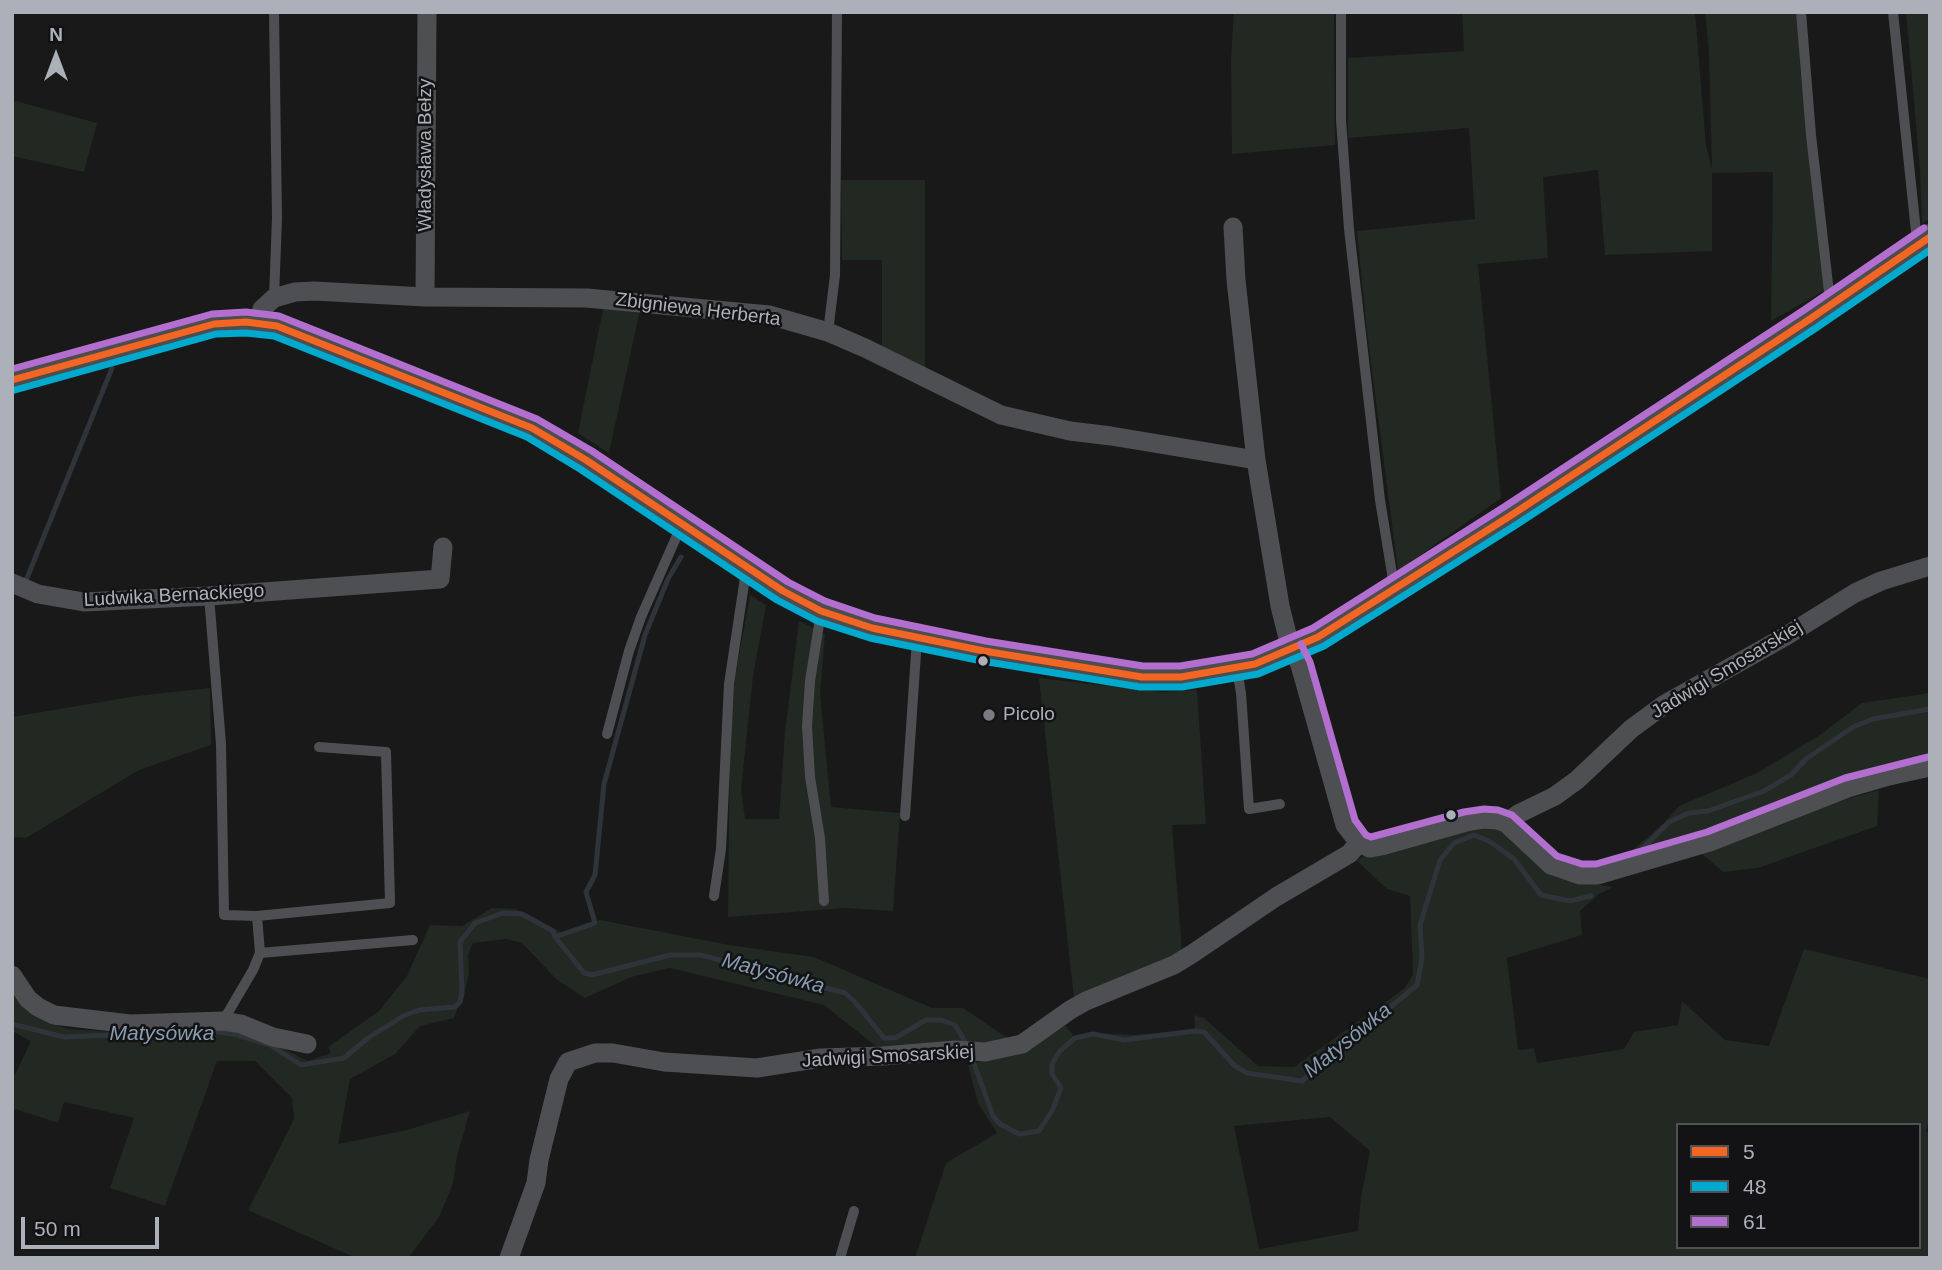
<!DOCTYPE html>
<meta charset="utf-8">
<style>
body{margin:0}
#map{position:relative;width:1942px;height:1270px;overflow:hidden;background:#191919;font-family:Arial,sans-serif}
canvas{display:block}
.frame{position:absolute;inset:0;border:14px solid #acb0b8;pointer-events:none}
.legend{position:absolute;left:1676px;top:1123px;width:245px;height:126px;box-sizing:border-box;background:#131315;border:2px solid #505256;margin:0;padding:9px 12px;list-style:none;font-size:21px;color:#acb0b8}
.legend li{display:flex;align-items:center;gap:14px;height:35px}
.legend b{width:35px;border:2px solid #505256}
.north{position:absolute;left:21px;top:21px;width:70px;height:70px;-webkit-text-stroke:5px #131315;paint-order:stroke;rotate:0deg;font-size:19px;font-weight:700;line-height:28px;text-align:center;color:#acb0b8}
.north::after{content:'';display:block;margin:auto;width:24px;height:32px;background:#acb0b8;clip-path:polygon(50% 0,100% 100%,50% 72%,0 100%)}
.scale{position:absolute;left:21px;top:1217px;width:138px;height:32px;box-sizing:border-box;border:4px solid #acb0b8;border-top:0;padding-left:9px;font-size:21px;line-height:24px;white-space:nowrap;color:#acb0b8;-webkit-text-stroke:5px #131315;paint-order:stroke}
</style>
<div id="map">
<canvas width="1942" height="1270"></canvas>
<div class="frame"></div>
<ul class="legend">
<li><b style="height:9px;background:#f26522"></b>5</li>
<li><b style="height:9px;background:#00a9ce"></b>48</li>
<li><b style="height:9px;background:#b36fd0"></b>61</li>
</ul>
<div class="north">N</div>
<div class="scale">50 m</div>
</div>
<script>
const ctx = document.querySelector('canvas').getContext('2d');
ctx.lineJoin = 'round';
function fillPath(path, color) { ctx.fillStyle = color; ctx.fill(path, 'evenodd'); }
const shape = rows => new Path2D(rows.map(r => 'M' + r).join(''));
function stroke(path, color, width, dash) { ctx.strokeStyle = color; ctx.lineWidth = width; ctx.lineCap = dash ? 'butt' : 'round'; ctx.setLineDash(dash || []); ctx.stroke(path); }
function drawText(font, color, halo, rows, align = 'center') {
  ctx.font = font + ' Arial,sans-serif'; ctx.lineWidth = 5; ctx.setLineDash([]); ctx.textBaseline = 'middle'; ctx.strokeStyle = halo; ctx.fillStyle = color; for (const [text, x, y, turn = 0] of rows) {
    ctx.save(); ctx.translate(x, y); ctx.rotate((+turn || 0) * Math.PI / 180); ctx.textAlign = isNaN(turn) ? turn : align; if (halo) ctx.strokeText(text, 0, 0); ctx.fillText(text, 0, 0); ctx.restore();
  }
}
fillPath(shape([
 [1234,12,1334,12,1335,145,1232,154,1231,59],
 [1462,12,1695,12,1706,146,1712,169,1709,52,1705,12,1798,12,1800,68,1824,291,1771,321,1773,172,1712,173,1712,251,1605,255,1598,170,1543,177,1548,258,1478,264,1501,498,1398,571,1367,332,1357,231,1475,219,1469,128,1348,138,1348,58,1464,51],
 [1906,12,1930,12,1930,218,1922,224,1920,170],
 [12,100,97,123,84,172,12,156],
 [841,180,925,180,925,372,882,350,882,260,842,260],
 [603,309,640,310,609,453,578,433],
 [750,595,766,605,753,676,741,790,745,819,779,819,785,732,799,621,825,634,820,693,831,807,900,813,893,911,845,908,728,917,730,727,735,677],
 [1039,678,1161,692,1197,690,1206,824,1172,825,1182,951,1074,999],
 [210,688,211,745,139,770,26,838,12,837,12,717,137,696],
 [1930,693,1930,763,1672,847,1619,862,1665,822,1679,806,1757,773,1820,735,1862,703],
 [1879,790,1877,826,1758,868,1723,872,1701,853,1811,809],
 [1469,826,1494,827,1587,883,1613,887,1599,894,1580,911,1582,935,1507,958,1518,1050,1534,1048,1537,1063,1624,1049,1634,1032,1678,1025,1682,1001,1725,1040,1769,1046,1804,949,1930,979,1930,1115,1926,1131,1930,1134,1930,1258,915,1258,946,1163,997,1133,978,1103,968,1065,1006,1055,1065,1025,1075,1038,1090,1033,1136,1035,1195,1029,1194,1015,1204,1018,1258,1066,1294,1067,1405,988,1413,974,1410,896,1387,889,1356,860,1371,853],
 [1330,1117,1370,1151,1361,1197,1358,1231,1259,1249,1234,1126],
 [1678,1125,1919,1125,1919,1247,1678,1247],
 [492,908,516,909,561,932,600,920,729,945,814,957,932,1008,963,1008,1009,1039,993,1045,882,1051,824,1005,670,968,631,977,585,998,556,979,522,943,506,939,473,943,468,955,469,974,465,990,454,1018,420,1026,395,1054,350,1079,338,1144,407,1130,470,1111,457,1156,453,1184,439,1217,408,1258,356,1258,248,1210,294,1119,292,1098,255,1061,217,1061,165,1206,110,1188,134,1118,64,1102,58,1123,12,1108,12,1081,31,1041,12,1031,12,986,44,1019,67,1029,113,1032,222,1025,272,1043,308,1061,331,1053,328,1047,379,1011,407,976,430,925,462,926]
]), '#222822');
stroke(shape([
 [27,578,112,368],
 [1637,854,1669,822,1689,813,1708,811,1764,791,1791,775,1806,759,1853,727,1873,719,1930,709],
 [555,937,595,923,586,892,595,875,604,784,645,635,668,579,681,557],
 [12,1024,64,1037,158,1033],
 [206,1030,238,1035,270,1045,301,1065,344,1058,368,1038,403,1016,419,1010,455,1007,460,1002,462,993,460,942,475,923,503,913,522,914,553,931,555,937,577,964,584,973,592,975,670,955,701,955,845,993,855,1002,884,1038,895,1038,926,1020,941,1020,955,1025,968,1046],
 [971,1055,993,1116,1000,1124,1019,1134,1039,1131,1052,1111,1061,1088,1052,1074,1052,1064,1060,1051,1075,1038,1093,1034,1124,1040,1195,1031,1204,1032,1235,1066,1247,1073,1302,1081,1417,985,1422,959,1420,925,1440,860,1454,843,1474,835,1489,841,1514,859,1541,895,1570,901,1591,896]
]), '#2e343a', 5);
stroke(shape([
 [1341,12,1341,120,1349,229,1380,500,1394,586],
 [1801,12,1811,135,1830,301],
 [1893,12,1917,241],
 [274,298,277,218,274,12],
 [828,332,835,275,837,12],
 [209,596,221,744,224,915,257,916,390,903,386,752,319,747],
 [821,612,810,681,807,726,810,777,820,838,824,901],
 [1237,669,1241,693,1249,809,1280,804],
 [607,734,629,651,641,617,682,524],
 [905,816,917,639],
 [714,896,721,849,729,684,746,571],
 [260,953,413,940],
 [223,1021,253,970,260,953,257,916],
 [840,1258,854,1211]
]), '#4e4f52', 10);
stroke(shape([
 [1233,227,1236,280,1256,460,1280,606,1288,638,1300,665,1345,825,1359,843,1370,848,1381,846,1466,822,1484,819,1497,820,1506,823,1551,865,1580,875,1598,875,1710,842,1848,788,1889,776,1930,767],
 [425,297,427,12],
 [258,323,262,309,274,298,295,292,314,291,425,297,587,298,769,315,828,332,865,348,1001,415,1070,431,1111,436,1256,460],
 [12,583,38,594,84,602,209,596,440,579,443,547],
 [1506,823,1518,814,1555,796,1577,780,1631,729,1665,704,1786,636,1855,593,1881,581,1930,566],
 [12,975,28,999,38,1007,54,1015,130,1024,223,1021,241,1024,273,1037,307,1044],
 [509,1258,536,1183,539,1160,559,1079,568,1062,595,1053,613,1053,664,1062,757,1068,821,1058,883,1056,955,1050,985,1052,1022,1044,1070,1010,1086,1001,1174,965,1192,954,1276,897,1349,854,1359,843]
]), '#4e4f52', 19);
stroke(shape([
 [12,380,214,324,246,322,277,326,532,428,586,460,783,591,821,611,872,628,984,651,1142,677,1181,677,1255,664,1318,637,1510,516,1810,319,1930,237]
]), '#4d4d4f', 26);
stroke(shape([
 [12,380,214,324,246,322,277,326,532,428,586,460,783,591,821,611,872,628,984,651,1142,677,1181,677,1255,664,1318,637,1510,516,1810,319,1930,237]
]), '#f26522', 7);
stroke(shape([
 [15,390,216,334,246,333,274,336,527,437,580,469,777,600,817,621,870,638,982,661,1140,687,1182,687,1258,674,1324,646,1516,525,1816,328,1930,250]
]), '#00a9ce', 7);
stroke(shape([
 [12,369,212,314,246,312,279,316,537,419,592,451,788,582,825,601,875,618,986,641,1143,666,1180,666,1252,654,1313,628,1504,507,1804,310,1924,228],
 [1301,644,1310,662,1355,820,1366,835,1371,837,1464,812,1484,809,1498,810,1512,815,1557,856,1582,864,1596,864,1707,832,1845,778,1928,757]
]), '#b36fd0', 7);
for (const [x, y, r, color] of [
 [983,661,6,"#acb0b8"],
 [989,715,7,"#797b80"],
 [1451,815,6,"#acb0b8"]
]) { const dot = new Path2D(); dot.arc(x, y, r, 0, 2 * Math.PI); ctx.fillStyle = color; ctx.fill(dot); stroke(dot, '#131315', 2.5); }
drawText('19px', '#acb0b8', '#131315', [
 ["Władysława Bełzy",426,155,-90],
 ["Zbigniewa Herberta",698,310,7],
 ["Ludwika Bernackiego",174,596,-3],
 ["Jadwigi Smosarskiej",1727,670,-31],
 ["Jadwigi Smosarskiej",888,1057,-3]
]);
drawText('19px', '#acb0b8', '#131315', [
 ["Picolo",1003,715]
], 'left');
drawText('italic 21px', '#879db0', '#131315', [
 ["Matysówka",773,974,15],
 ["Matysówka",162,1034],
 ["Matysówka",1348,1041,-39]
]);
</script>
